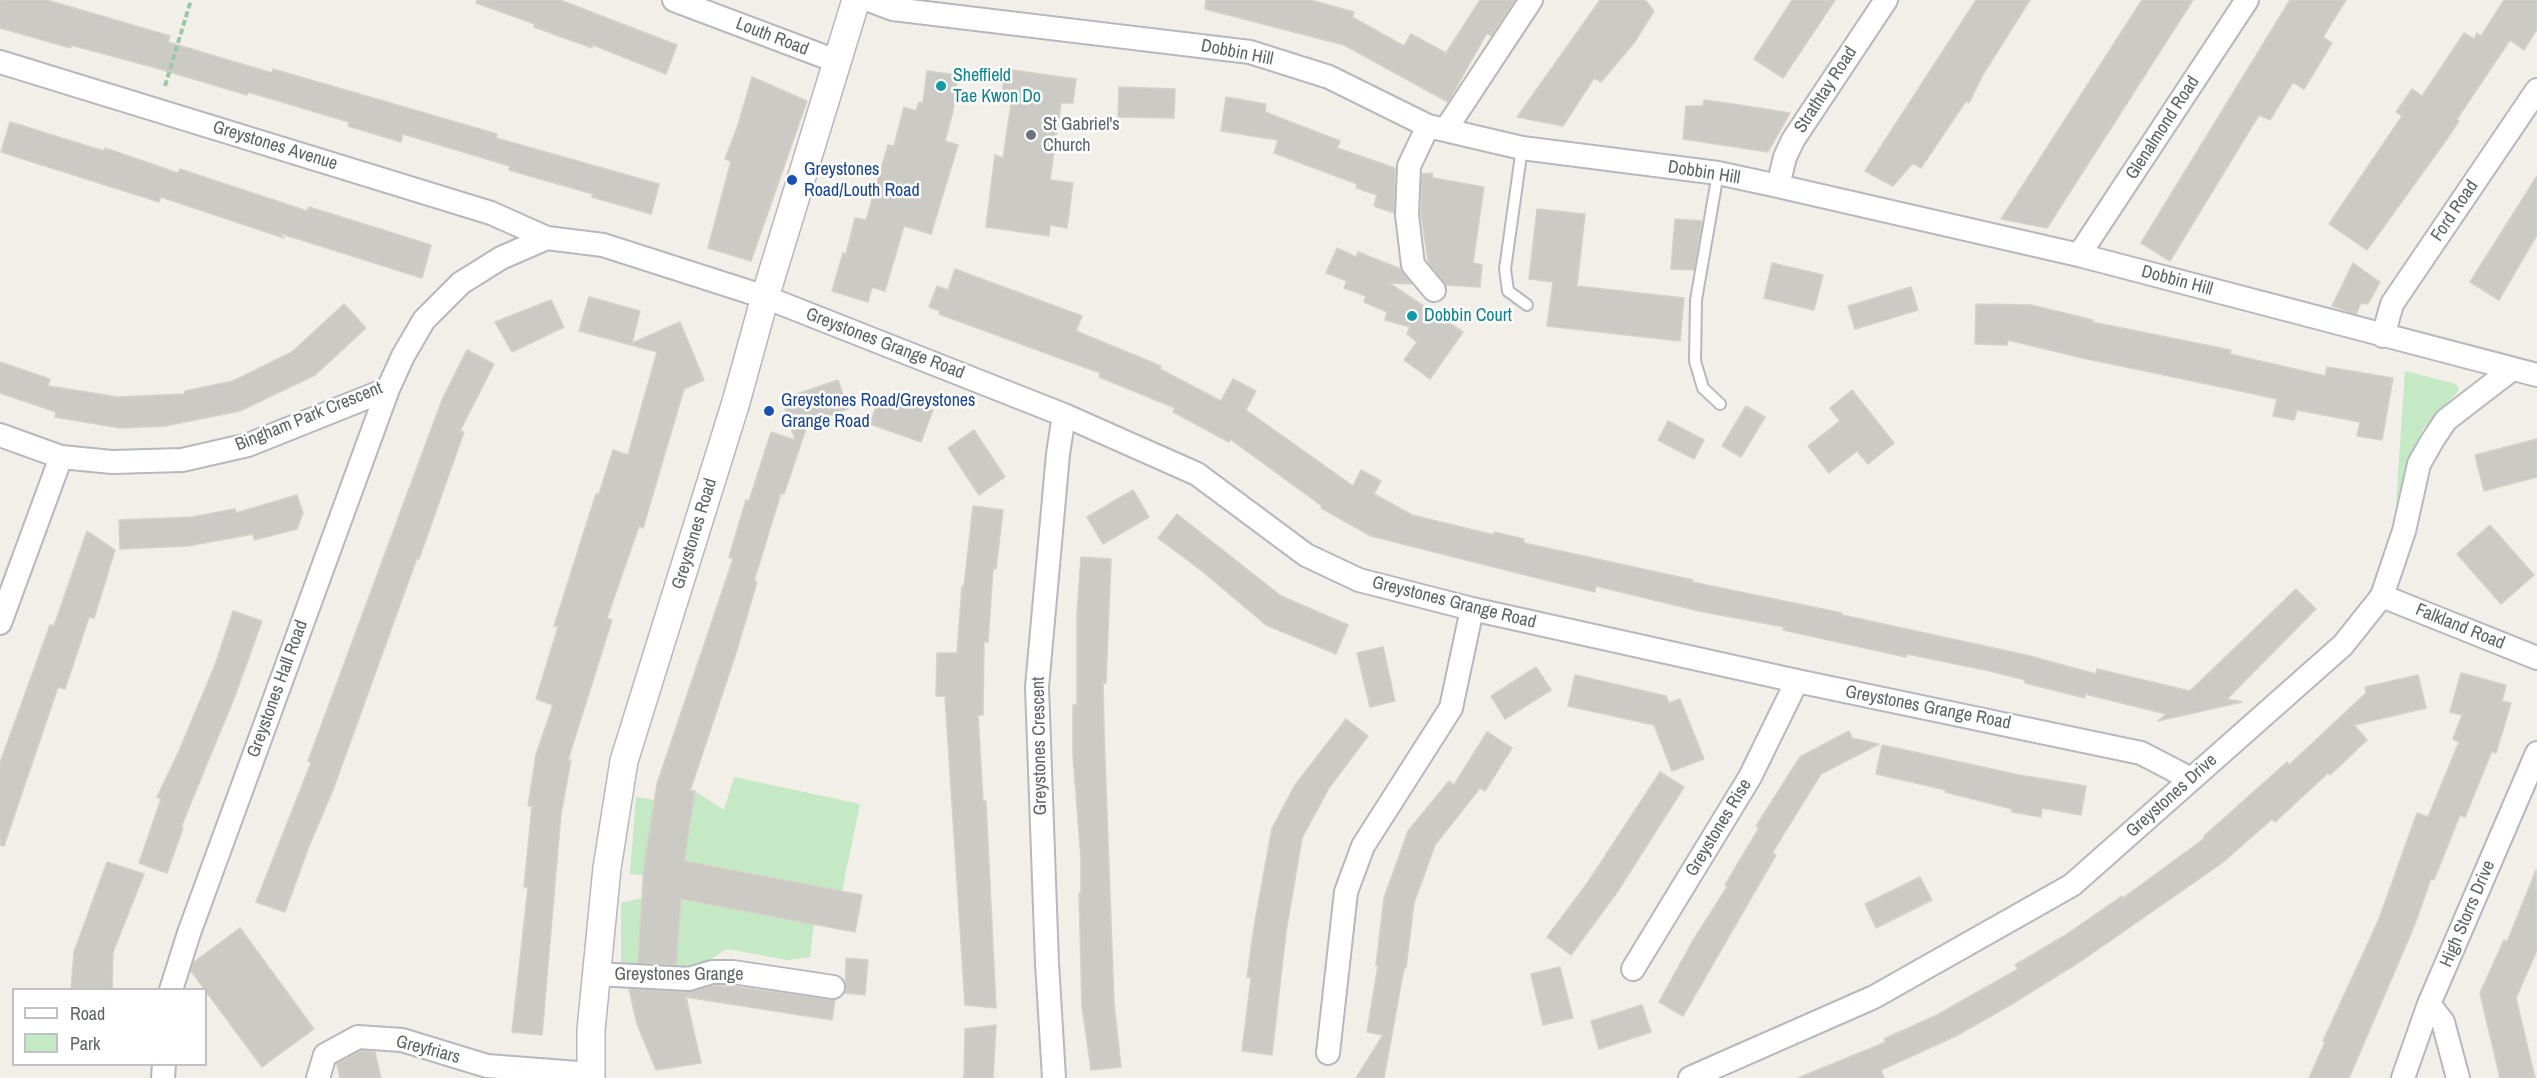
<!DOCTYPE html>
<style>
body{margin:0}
#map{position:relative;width:2537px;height:1078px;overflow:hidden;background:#f1efe8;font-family:"Archivo Narrow",sans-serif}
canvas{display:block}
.legend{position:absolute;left:12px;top:988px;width:195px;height:78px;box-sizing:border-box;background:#fff;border:2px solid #bfc1c3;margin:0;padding:8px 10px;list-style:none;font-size:18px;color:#5f6368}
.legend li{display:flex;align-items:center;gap:12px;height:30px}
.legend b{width:30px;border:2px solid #bfc1c3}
</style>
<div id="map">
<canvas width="2537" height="1078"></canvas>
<ul class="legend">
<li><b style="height:8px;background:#fff"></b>Road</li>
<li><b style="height:16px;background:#c5e8c5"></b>Park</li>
</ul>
</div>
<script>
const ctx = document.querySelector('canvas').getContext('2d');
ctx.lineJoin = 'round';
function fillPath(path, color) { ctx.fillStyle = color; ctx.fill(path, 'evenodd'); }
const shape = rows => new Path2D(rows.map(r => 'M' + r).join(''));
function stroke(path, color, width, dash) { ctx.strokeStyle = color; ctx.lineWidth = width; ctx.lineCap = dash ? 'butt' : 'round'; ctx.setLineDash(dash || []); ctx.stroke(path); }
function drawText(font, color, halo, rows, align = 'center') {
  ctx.font = font + ' "Archivo Narrow",sans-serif'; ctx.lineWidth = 5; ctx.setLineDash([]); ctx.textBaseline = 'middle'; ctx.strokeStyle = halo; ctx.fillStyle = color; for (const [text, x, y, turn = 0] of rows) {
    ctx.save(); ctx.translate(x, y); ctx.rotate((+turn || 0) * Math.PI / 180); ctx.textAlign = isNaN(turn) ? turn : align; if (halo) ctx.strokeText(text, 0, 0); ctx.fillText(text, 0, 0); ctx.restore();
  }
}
fillPath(shape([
 [2405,371,2456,384,2459,390,2422,430,2410,457,2396,504],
 [734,777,860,804,842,891,707,865,682,879,630,874,636,797,655,800,695,791,724,810],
 [642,898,638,962,674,964,681,900,814,924,810,957,787,960,727,949,690,972,621,966,621,903]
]), '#c5e8c5');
const building = shape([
 [0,0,47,0,170,36,168,42,272,73,273,69,497,134,496,138,659,184,651,214,592,197,593,194,509,170,510,166,403,134,401,142,348,126,349,122,248,92,247,95,160,69,71,45,71,48,0,28,0,0],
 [477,0,560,0,677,45,666,74,593,45,592,48,534,27,535,24,476,3,477,0],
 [1206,0,1311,0,1354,12,1352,17,1404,46,1411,34,1446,53,1480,0,1515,0,1491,36,1487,33,1448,102,1344,45,1205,9,1206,0],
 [1600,0,1645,0,1654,11,1634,43,1601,82,1594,78,1563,126,1517,117,1600,0],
 [1792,0,1835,0,1783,78,1754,59,1792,0],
 [1976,0,2030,0,1984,73,1969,103,1966,101,1921,168,1913,163,1893,186,1865,171,1976,0],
 [2142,0,2193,0,2047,228,2001,219,2142,0],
 [2290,0,2346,0,2323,37,2332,43,2304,89,2293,82,2270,120,2259,115,2170,261,2141,243,2290,0],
 [2504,0,2537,0,2537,29,2524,50,2510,40,2457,119,2459,121,2447,139,2367,250,2329,224,2402,116,2396,112,2412,89,2422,96,2464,33,2474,39,2477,33,2481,36,2504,0],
 [1005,69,1076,79,1073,103,1061,103,1050,180,1073,183,1067,228,1050,225,1049,236,986,227,995,155,1003,158,1012,97,1002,95,1005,69],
 [927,71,958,75,953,111,945,141,958,145,931,234,904,226,885,291,872,287,868,302,832,291,843,253,846,254,855,218,866,220,888,145,894,146,904,107,916,111,919,102,923,103,927,71],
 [752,77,807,101,751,261,708,248,731,161,725,159,738,125,752,77],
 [1119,87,1175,89,1174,118,1118,117,1119,87],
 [1226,97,1266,104,1265,112,1340,141,1337,148,1395,168,1394,213,1374,206,1377,195,1356,188,1357,184,1274,153,1278,140,1221,131,1226,97],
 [1704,100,1746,106,1790,113,1768,152,1683,139,1686,106,1703,106,1704,100],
 [10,122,104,151,105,148,178,173,180,169,307,211,309,207,431,245,422,278,279,233,284,238,161,197,159,202,1,152,10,122],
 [1432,173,1433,178,1484,187,1473,263,1482,265,1480,287,1446,285,1428,262,1421,214,1422,174,1432,173],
 [2537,176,2537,235,2499,300,2470,282,2537,176],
 [1537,209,1585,214,1577,286,1684,298,1680,341,1547,326,1553,282,1529,279,1537,209],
 [1675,219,1702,221,1694,270,1671,269,1675,219],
 [1337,248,1356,257,1358,252,1401,269,1411,284,1389,283,1463,332,1430,379,1404,360,1417,342,1407,334,1410,327,1385,320,1387,312,1364,302,1366,296,1344,288,1347,281,1326,273,1337,248],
 [1772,263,1823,275,1814,310,1764,298,1772,263],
 [2353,263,2380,282,2368,304,2361,303,2356,314,2332,306,2353,263],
 [955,269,1082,316,1076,331,1161,366,1160,369,1221,401,1233,379,1256,391,1246,410,1353,486,1361,470,1381,481,1374,494,1412,515,1494,535,1494,532,1524,539,1524,543,1693,580,1692,582,1842,613,1842,615,2026,655,2096,674,2097,669,2190,691,2296,589,2316,609,2227,699,2242,702,2158,721,2166,714,2085,694,2085,698,2025,683,2025,680,1990,671,1907,654,1906,657,1783,630,1784,627,1699,611,1596,586,1595,592,1541,579,1371,536,1321,508,1322,506,1230,439,1229,442,1173,412,1175,408,1099,377,1100,373,939,314,940,311,929,307,937,286,948,290,955,269],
 [1911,287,1918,310,1855,329,1848,306,1911,287],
 [589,297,640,311,632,343,680,322,704,380,684,389,643,528,639,526,607,618,612,620,568,760,571,760,561,814,542,1035,512,1032,528,887,524,887,532,806,528,806,536,755,553,705,536,699,558,627,554,626,596,494,599,494,613,450,628,455,657,352,579,331,589,297],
 [551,300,564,327,512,352,495,322,551,300],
 [344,304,366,328,315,375,240,411,165,426,120,428,55,417,56,412,0,393,0,362,50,379,48,386,118,397,185,394,185,391,233,381,292,352,344,304],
 [1976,304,2031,305,2093,320,2092,322,2231,350,2230,354,2325,376,2327,367,2393,378,2382,440,2357,436,2360,422,2297,410,2294,420,2273,416,2277,399,2245,392,2078,357,2008,340,2007,345,1975,344,1976,304],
 [467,350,494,364,460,431,464,432,419,559,417,558,333,790,309,846,285,912,256,902,311,763,308,761,442,400,467,350],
 [838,380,848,409,808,423,784,494,781,493,754,581,757,582,736,653,690,791,695,791,684,861,862,895,855,932,681,899,676,965,638,963,644,865,657,784,733,559,729,557,746,500,749,501,771,432,795,440,782,399,838,380],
 [1852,390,1894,443,1868,464,1857,451,1829,473,1808,446,1840,421,1830,408,1852,390],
 [880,395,889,395,933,410,921,442,870,424,880,395],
 [1746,406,1765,417,1741,457,1722,446,1746,406],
 [1668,421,1704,440,1694,459,1658,440,1668,421],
 [974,430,1005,477,979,495,948,448,974,430],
 [2537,439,2537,477,2484,491,2475,455,2537,439],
 [1133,490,1149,517,1103,544,1087,517,1133,490],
 [297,495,303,513,297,529,254,540,253,534,188,546,120,549,119,520,192,517,235,509,236,513,297,495],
 [973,506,1003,510,996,569,993,569,988,642,984,641,983,715,978,715,983,801,986,801,996,1008,965,1005,945,696,936,696,937,653,957,653,962,586,964,586,973,506],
 [1177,514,1281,596,1348,625,1336,654,1266,625,1202,571,1158,538,1177,514],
 [2490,525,2534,575,2501,604,2457,554,2490,525],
 [87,531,115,550,94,618,89,617,65,689,58,687,4,846,0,845,0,763,50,625,54,626,87,531],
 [1081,557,1111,559,1106,683,1103,683,1104,730,1114,1003,1121,1067,1091,1070,1082,1006,1079,893,1081,893,1081,858,1073,756,1073,705,1077,705,1077,613,1081,557],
 [233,611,262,621,235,696,181,827,183,828,167,873,139,863,161,799,157,797,179,751,215,665,233,611],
 [1383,647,1395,701,1370,707,1357,653,1383,647],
 [1536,667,1551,690,1505,719,1491,696,1536,667],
 [2461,673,2506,685,2502,701,2511,703,2496,753,2492,751,2465,817,2460,815,2434,880,2431,879,2413,929,2349,1078,2309,1078,2325,1042,2323,1041,2379,919,2417,813,2428,817,2459,742,2453,739,2462,715,2450,712,2461,673],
 [1575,675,1666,696,1669,703,1680,699,1704,759,1672,771,1654,725,1568,706,1575,675],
 [2418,675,2426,708,2354,725,2367,740,2330,775,2328,773,2275,822,2272,819,2222,863,2084,959,2012,1004,1956,1036,1881,1070,1884,1078,1798,1078,1886,1042,1884,1039,1937,1015,2018,969,2015,965,2064,936,2122,896,2123,898,2205,838,2204,836,2287,762,2289,765,2366,693,2365,687,2418,675],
 [1346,719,1368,736,1329,788,1302,838,1286,932,1272,1055,1242,1051,1251,978,1247,977,1254,927,1272,828,1295,785,1346,719],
 [1849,731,1852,738,1879,744,1821,774,1772,853,1776,855,1683,1016,1659,1002,1692,942,1727,887,1725,885,1759,828,1756,826,1800,757,1849,731],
 [1487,732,1512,748,1485,791,1480,788,1435,845,1414,903,1406,968,1404,968,1384,1078,1356,1078,1383,1035,1367,1032,1378,965,1376,965,1384,898,1408,831,1449,781,1454,785,1487,732],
 [1882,745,2019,775,2086,786,2081,815,2042,808,2041,817,2012,812,2012,809,1945,792,1946,790,1876,774,1882,745],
 [1660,772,1684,787,1618,891,1571,955,1547,937,1588,882,1660,772],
 [107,862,144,874,113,952,112,990,71,990,74,952,107,862],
 [2536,870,2537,950,2516,998,2535,1078,2500,1078,2480,993,2504,940,2507,942,2536,870],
 [1920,877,1932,900,1876,928,1865,904,1920,877],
 [240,928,314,1029,262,1067,191,971,194,962,240,928],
 [846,958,868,960,865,995,845,993,846,958],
 [1560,967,1573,1018,1543,1025,1531,974,1560,967],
 [714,986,732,986,835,1000,832,1020,686,997,701,1063,656,1070,637,1024,629,989,689,992,714,986],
 [1642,1005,1651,1032,1599,1049,1591,1021,1642,1005],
 [996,1025,993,1078,964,1078,965,1029,996,1025],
 [361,1051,375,1052,381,1078,340,1078,337,1064,361,1051]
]);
fillPath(building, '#cccac5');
stroke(building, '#d6d1c6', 1.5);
const service = shape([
 [1522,148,1505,269,1508,291,1527,305],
 [1718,173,1696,300,1695,361,1703,388,1720,404]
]);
const minor = shape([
 [674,0,836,61],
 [869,0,893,9,1250,52,1329,77,1428,126,1522,148,1718,173,1778,186,2079,255,2537,375],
 [0,62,491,213,547,238],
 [1428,126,1409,166,1407,215,1413,265,1434,290],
 [1446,129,1531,0],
 [1778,186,1785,157,1793,140,1886,0],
 [2079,255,2247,0],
 [2383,336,2392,304,2537,90],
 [0,435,61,457,112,462,182,460,248,445,388,389,403,356,424,320,461,283,501,258,547,238,603,245,765,297,1064,415,1197,474,1306,555,1359,580,1472,609,1797,681,2141,753,2191,779],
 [2382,596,2537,658],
 [0,623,61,457],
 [1633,969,1750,777,1797,681],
 [596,974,689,979,712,972,733,972,833,987],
 [171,990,189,933,388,389],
 [2429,1004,2443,1022,2458,1078],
 [1328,1053,1346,892,1363,846,1451,708,1472,609],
 [163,1078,164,1064],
 [318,1078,325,1055,358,1037,402,1040,487,1066,591,1074],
 [1054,1078,1047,963,1037,687,1058,454,1064,415],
 [1690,1078,1874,997,2072,885,2343,645,2382,596,2404,531,2419,464,2432,441,2446,420,2511,370],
 [2403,1078,2429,1004,2537,753]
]);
const tertiary = shape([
 [591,1078,591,1030,607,868,624,761,736,402,765,297,856,0]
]);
stroke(service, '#b5b8bc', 14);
stroke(minor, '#b5b8bc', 26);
stroke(tertiary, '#b5b8bc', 30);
stroke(shape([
 [165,86,191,0]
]), '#9cc7a9', 4, [6, 3]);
stroke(service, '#fff', 10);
stroke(minor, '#fff', 22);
stroke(tertiary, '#fff', 27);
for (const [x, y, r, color] of [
 [941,86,6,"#0f9aa8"],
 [1031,135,6,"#6b7280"],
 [792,180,6,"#1a4fb4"],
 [1412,316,6,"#0f9aa8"],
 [769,411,6,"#1a4fb4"]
]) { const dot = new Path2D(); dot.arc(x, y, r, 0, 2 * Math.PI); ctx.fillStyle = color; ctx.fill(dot); stroke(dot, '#fff', 2); }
drawText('18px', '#5f6368', '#fff', [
 ["Louth Road",772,37,21],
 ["Dobbin Hill",1237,53,11],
 ["Strathtay Road",1826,90,-57],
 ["Glenalmond Road",2163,128,-57],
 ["Greystones Avenue",275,146,17],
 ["Dobbin Hill",1704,173,9],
 ["Ford Road",2455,211,-56],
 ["Dobbin Hill",2177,281,15],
 ["Greystones Grange Road",885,344,21],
 ["Bingham Park Crescent",309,417,-22],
 ["Greystones Road",695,534,-73],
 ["Greystones Grange Road",1454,603,14],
 ["Falkland Road",2460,627,22],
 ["Greystones Hall Road",278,689,-70],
 ["Greystones Grange Road",1928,708,11],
 ["Greystones Crescent",1040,746,-91],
 ["Greystones Drive",2172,796,-42],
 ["Greystones Rise",1719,828,-59],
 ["High Storrs Drive",2468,914,-67],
 ["Greystones Grange",679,975],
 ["Greyfriars",428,1050,15]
]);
drawText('18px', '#0d838f', '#fff', [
 ["Sheffield",953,76],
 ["Tae Kwon Do",953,97],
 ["Dobbin Court",1424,316]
], 'left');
drawText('18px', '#5b616d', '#fff', [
 ["St Gabriel's",1043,125],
 ["Church",1043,146]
], 'left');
drawText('18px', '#164399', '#fff', [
 ["Greystones",804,170],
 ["Road/Louth Road",804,191],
 ["Greystones Road/Greystones",781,401],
 ["Grange Road",781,422]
], 'left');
</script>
